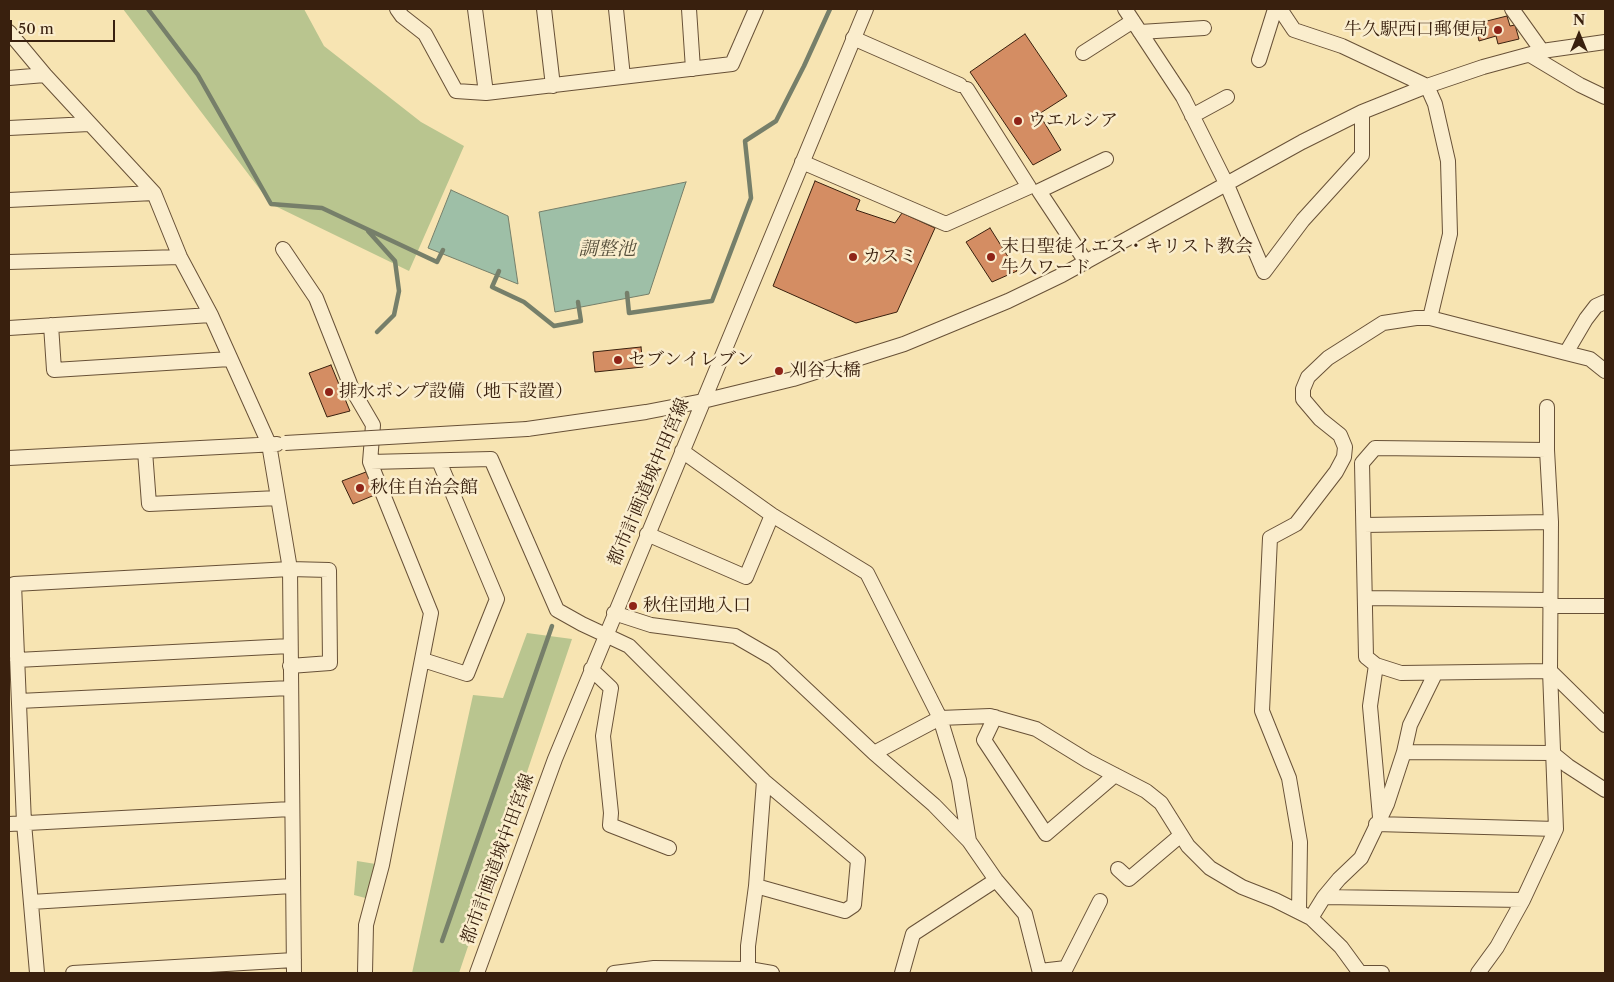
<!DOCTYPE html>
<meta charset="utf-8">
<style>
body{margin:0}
#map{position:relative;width:1614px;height:982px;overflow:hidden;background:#f7e4b2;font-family:"Libre Caslon Text",serif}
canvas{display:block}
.frame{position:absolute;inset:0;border:10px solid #39200e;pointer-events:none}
.north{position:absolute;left:1554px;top:10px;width:50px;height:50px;-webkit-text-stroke:4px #faedcd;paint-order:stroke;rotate:0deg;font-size:14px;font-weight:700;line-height:20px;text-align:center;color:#39200e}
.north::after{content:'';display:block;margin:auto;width:18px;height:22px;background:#39200e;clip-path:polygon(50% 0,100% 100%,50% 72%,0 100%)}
.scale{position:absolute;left:10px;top:20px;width:105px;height:22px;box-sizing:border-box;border:2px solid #39200e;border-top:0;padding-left:6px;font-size:15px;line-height:18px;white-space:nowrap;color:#39200e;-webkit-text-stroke:4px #faedcd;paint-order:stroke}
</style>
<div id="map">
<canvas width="1614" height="982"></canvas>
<div class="frame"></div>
<div class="north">N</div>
<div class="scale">50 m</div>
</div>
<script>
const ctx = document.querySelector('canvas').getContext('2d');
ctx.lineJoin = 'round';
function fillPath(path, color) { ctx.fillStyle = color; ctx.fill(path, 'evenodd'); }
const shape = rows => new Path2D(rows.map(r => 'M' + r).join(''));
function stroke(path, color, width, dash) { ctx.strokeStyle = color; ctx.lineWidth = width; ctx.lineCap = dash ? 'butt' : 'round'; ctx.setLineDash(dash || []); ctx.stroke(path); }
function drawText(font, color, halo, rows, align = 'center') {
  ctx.font = font + ' "Libre Caslon Text","Noto Serif JP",serif'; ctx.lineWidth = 5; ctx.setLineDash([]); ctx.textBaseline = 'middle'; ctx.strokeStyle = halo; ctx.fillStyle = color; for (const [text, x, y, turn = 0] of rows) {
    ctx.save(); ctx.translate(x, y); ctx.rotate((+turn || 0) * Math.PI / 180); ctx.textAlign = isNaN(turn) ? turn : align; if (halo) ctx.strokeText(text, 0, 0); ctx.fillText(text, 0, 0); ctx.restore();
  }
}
fillPath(shape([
 [123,9,304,9,324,46,421,122,464,146,409,271,271,204],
 [527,633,572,639,459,973,412,973,473,695,503,698],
 [357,861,382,865,373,900,354,895]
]), '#b9c58f');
const water = shape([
 [686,182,649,294,555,312,539,212,686,182],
 [451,190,508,216,518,284,428,248,451,190]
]);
fillPath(water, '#9ebfa7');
stroke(water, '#767f6a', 1);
stroke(shape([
 [148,9,198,75,271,204,322,208,437,262,443,250],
 [368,231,395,261,399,291,394,315,377,332],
 [499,271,492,287,524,302,554,326,581,321,578,302],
 [627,293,629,313,712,301,751,198,745,141,776,121,804,66,830,9],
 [442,941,552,626]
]), '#767f6a', 4.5);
const building = shape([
 [1507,16,1510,26,1515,25,1519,39,1498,44,1496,36,1479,41,1475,24,1507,16],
 [1025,34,1067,96,1039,114,1061,150,1033,165,970,72,1025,34],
 [815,181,860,200,856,210,895,223,902,213,935,228,897,312,856,323,773,286,815,181],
 [990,228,1017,271,992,282,966,242,990,228],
 [641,347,643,367,595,372,593,352,641,347],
 [331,365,350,411,327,417,309,373,331,365],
 [366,472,377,494,353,504,342,481,366,472]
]);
fillPath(building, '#d48d63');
stroke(building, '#39200e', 1);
const minor = shape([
 [397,9,402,16,425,34,456,91,486,93,732,64,756,9],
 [475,9,486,93],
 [544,9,553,86],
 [616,9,623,77],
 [689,9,693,69],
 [1125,9,1183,97,1227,185,1264,272,1303,220,1362,155,1362,112],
 [1280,9,1294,30,1342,46,1427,86,1435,104,1448,161,1450,234,1430,318],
 [1512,9,1542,51],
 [9,32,45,75,154,193,180,257,211,315,269,444,290,569,294,973],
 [1140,32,1204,28],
 [853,38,960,85],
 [1083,53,1133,21],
 [1530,55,1580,85,1605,97],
 [1259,60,1275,9],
 [9,78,45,75],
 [1192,116,1227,97],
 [9,128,89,124],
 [802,162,946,224,1029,187,967,89],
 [9,200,154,193],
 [283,249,316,298,352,389,373,425,370,462],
 [9,262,180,257],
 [1086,262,1039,191,1106,159],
 [51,325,54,370,230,359],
 [9,328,211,315],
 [1566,353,1586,319,1596,306,1605,302],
 [527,429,646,412,703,401,793,379,904,344,1008,301,1062,275,1302,142,1362,112,1427,86,1483,67,1542,51,1605,42],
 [1547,450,1375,448,1362,463,1366,657,1376,665,1401,673,1550,671,1605,725],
 [145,451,149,504,278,498],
 [682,451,772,515,867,573,940,718,959,780,969,841],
 [9,458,277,444],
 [1364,525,1551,522],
 [647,534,746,577,772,515],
 [1365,598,1550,600],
 [1550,606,1605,606],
 [614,613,651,625,735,636,773,658,874,753],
 [17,660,290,646],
 [423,660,467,674,497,599,439,461],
 [1376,665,1370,706,1380,817],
 [591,669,611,688,603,736,611,813,610,825,669,848],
 [19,701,290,688],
 [995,717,984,740,1046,834,1115,775],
 [1404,752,1552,753,1568,766,1605,790],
 [9,824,291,809],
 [1376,824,1556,829],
 [1118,869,1129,879,1181,835],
 [1324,897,1523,900],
 [31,902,292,886],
 [1299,911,1300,842,1289,778,1262,711,1270,538,1296,524,1336,472,1344,457,1345,447,1340,435,1320,419,1303,399,1303,389,1308,377,1328,358,1383,323,1416,318,1430,318,1566,353,1590,359,1605,371],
 [1311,918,1324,897,1339,879,1361,858,1387,804,1404,752,1410,725,1435,674],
 [1040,971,1066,968,1100,901],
 [37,973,24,823,14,584,290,569,329,570,330,663,290,666],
 [73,973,294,960],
 [365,973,366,925,382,865,431,613,370,462,491,459,557,610,582,624,629,646,764,781,858,860,854,905,845,911,756,886],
 [477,973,555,759,866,9],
 [614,973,654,968,749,969,772,973],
 [748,973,748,946,756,886,764,781],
 [902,973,913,934,996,880],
 [1040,973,1025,914,996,880,969,841,934,805,874,753,940,718,990,716,1036,729,1088,761,1146,791,1161,803,1188,846,1210,868,1242,887,1275,900,1311,918,1341,947,1360,973],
 [1360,973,1382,973],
 [1478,973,1497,947,1523,900,1556,829,1550,671,1551,522,1547,450,1547,407]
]);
stroke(minor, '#685137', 16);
stroke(minor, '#faedcd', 14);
const minorBridge = shape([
 [285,443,527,429]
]);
stroke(minorBridge, '#685137', 16, []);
stroke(minorBridge, '#faedcd', 14);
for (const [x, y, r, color] of [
 [1498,30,5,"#8f2418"],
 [1018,121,5,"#8f2418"],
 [853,257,5,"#8f2418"],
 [991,257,5,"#8f2418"],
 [618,360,5,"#8f2418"],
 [779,371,5,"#8f2418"],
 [329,392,5,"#8f2418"],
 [360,488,5,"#8f2418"],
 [633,606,5,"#8f2418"]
]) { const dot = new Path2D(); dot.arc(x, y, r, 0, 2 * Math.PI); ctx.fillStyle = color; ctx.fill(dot); stroke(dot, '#faedcd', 2); }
drawText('18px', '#39200e', '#faedcd', [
 ["牛久駅西口郵便局",1488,30,"right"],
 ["ウエルシア",1028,121],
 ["末日聖徒イエス・キリスト教会",1001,247],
 ["牛久ワード",1001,268],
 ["カスミ",863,257],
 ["セブンイレブン",628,360],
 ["刈谷大橋",789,371],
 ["排水ポンプ設備（地下設置）",339,392],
 ["秋住自治会館",370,488],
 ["秋住団地入口",643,606]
], 'left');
drawText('18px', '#39200e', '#faedcd', [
 ["都市計画道城中田宮線",649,482,-67],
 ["都市計画道城中田宮線",498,859,-70]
]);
drawText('italic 19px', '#57503c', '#faedcd', [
 ["調整池",607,250]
]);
</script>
